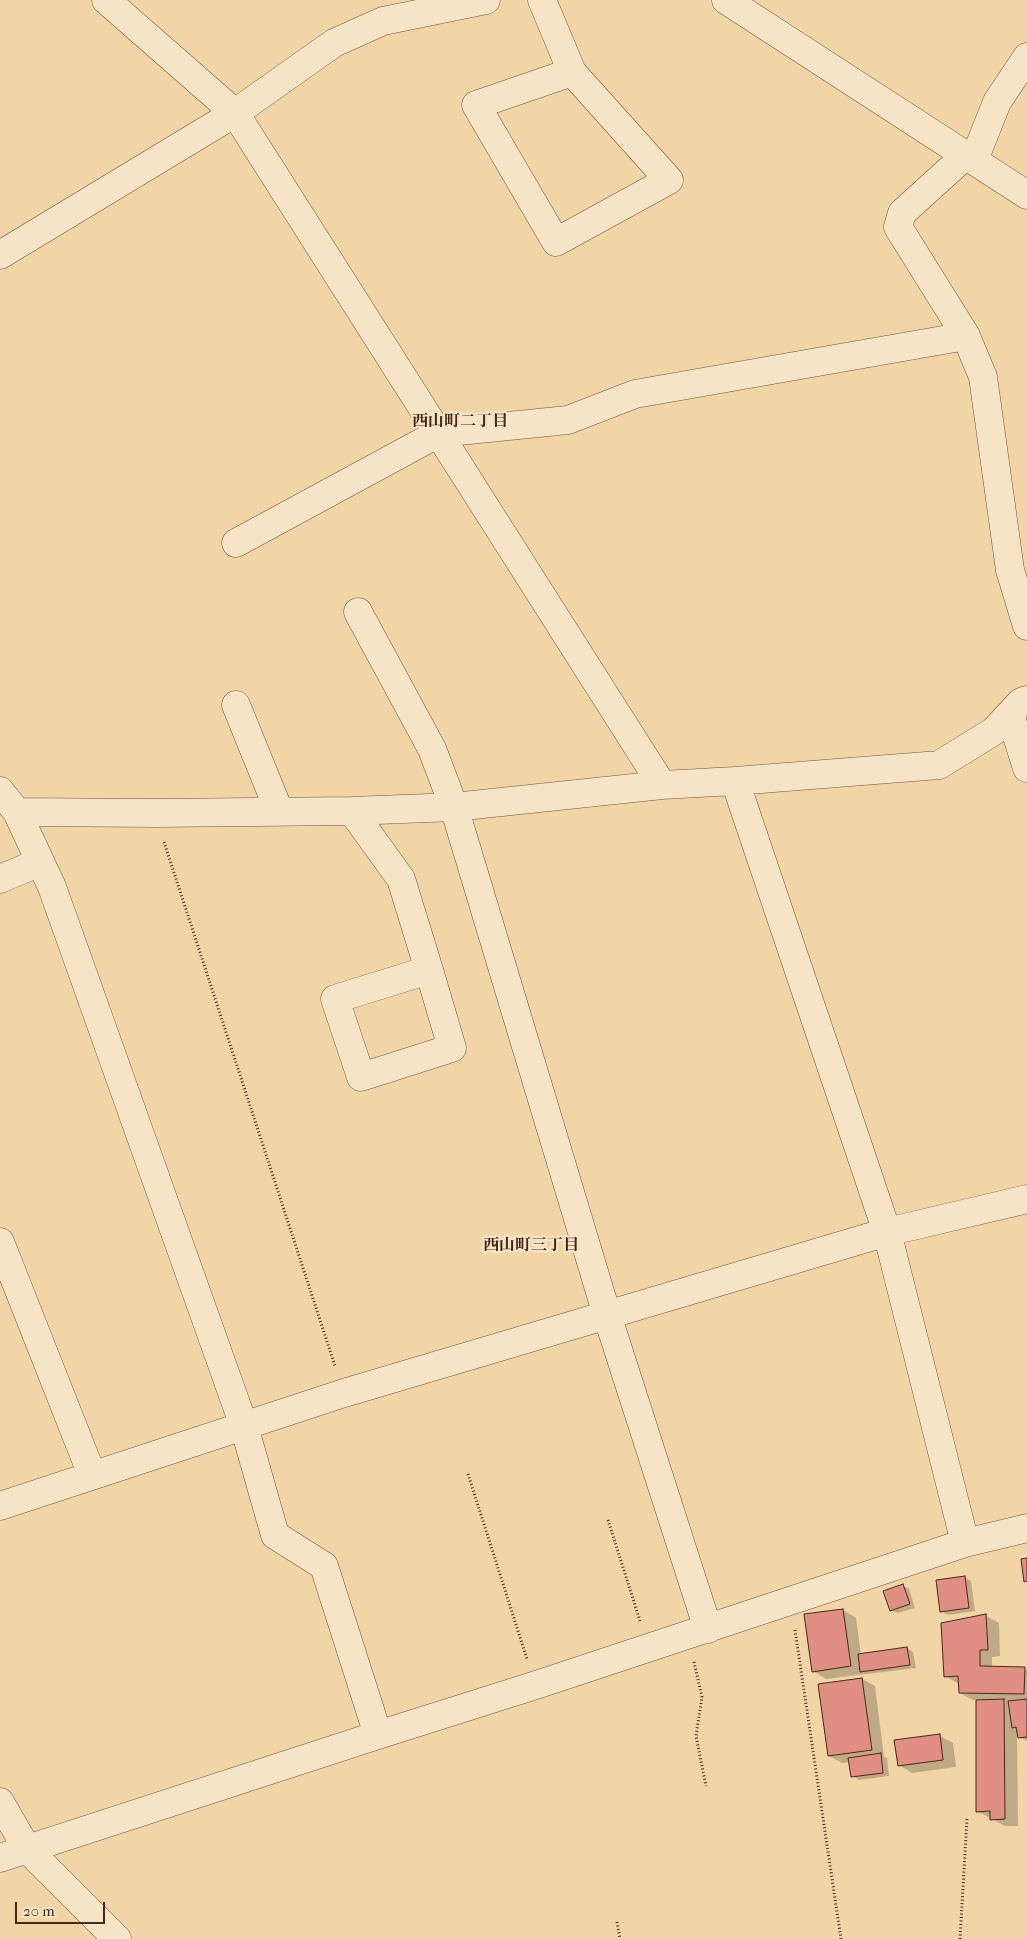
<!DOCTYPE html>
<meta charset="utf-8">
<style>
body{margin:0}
#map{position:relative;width:1027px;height:1939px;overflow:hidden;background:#f1d5a7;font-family:"IM FELL French Canon",serif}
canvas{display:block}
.scale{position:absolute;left:15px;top:1902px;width:90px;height:22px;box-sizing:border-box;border:2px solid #46281a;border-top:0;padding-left:6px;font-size:15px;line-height:18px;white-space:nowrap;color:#46281a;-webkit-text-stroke:4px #f6e4c6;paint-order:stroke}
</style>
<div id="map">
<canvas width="1027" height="1939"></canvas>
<div class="scale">20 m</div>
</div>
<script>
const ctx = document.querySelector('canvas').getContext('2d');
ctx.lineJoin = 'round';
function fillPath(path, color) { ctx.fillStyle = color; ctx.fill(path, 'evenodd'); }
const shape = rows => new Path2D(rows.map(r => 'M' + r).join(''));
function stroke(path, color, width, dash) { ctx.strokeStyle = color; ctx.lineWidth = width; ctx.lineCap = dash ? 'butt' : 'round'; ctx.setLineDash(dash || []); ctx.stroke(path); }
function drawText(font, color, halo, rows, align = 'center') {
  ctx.font = font + ' "IM FELL French Canon","Noto Serif JP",serif'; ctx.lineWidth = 4.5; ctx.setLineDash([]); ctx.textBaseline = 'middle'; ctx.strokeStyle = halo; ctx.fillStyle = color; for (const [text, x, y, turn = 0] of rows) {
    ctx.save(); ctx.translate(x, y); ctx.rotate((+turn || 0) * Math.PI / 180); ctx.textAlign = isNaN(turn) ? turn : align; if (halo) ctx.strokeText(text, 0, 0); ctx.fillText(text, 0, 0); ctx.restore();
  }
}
fillPath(shape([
 [964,1577,971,1581,975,1611,948,1615,941,1611],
 [903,1586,909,1589,915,1608,897,1613,891,1610],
 [843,1610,856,1618,861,1655,907,1648,913,1652,916,1668,826,1679,813,1671],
 [986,1616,999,1623,1000,1656,992,1657,992,1668,1024,1668,1027,1670,1027,1741,1017,1736,1018,1826,1005,1826,977,1811,977,1700,973,1700,960,1693,959,1684,945,1676],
 [862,1679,875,1686,884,1757,887,1758,889,1776,859,1780,853,1776,850,1762,842,1763,829,1756],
 [940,1736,953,1743,956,1767,912,1773,899,1765]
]), '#0003');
const building = shape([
 [1027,1558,1027,1581,1024,1582,1021,1559,1027,1558],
 [965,1576,969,1608,940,1612,936,1580,965,1576],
 [903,1584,910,1604,890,1611,883,1591,903,1584],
 [843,1609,851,1666,812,1672,804,1614,843,1609],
 [986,1614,988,1650,980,1650,980,1666,1025,1667,1024,1694,959,1693,958,1676,944,1677,941,1623,986,1614],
 [907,1647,910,1665,860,1672,858,1654,907,1647],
 [862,1678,872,1750,828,1756,818,1684,862,1678],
 [1004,1699,1005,1819,990,1820,990,1811,976,1812,976,1700,1004,1699],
 [1027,1699,1027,1737,1018,1738,1016,1727,1012,1728,1008,1701,1027,1699],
 [940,1734,943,1760,898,1766,894,1740,940,1734],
 [881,1753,883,1773,851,1777,848,1758,881,1753]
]);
fillPath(building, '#e18f82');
stroke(building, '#46281a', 1);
const minor = shape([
 [106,0,235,113,662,785,735,781,887,1232,965,1543],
 [542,0,572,72,669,180,556,242,476,105,572,72],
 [726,0,1027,195],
 [966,155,902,213,898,227,966,336,983,377,1010,570,1027,626],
 [974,160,997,102,1027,57],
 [0,255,235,113,334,43,383,21,486,0],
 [236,543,439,433,568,420,635,394,966,336],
 [358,612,432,749,454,807,607,1315,708,1629],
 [236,705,279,811],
 [1010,714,1027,768],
 [735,781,939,765,994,731,1021,702,1027,700],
 [0,791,17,812,52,887,244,1426,275,1535,324,1566,378,1735],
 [352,811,401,879,429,970,452,1048,361,1077,335,999,429,970],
 [17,812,155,813,352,811,454,807,662,785],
 [0,879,40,862],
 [0,1242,92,1475],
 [0,1506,344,1393,887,1232,1027,1199],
 [0,1802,27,1849,117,1939],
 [0,1858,378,1735,536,1685,965,1543,1027,1528]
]);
stroke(minor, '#71533d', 29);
stroke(shape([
 [164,842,335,1366],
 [468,1474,527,1659],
 [608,1520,640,1621],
 [795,1630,841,1939],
 [694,1662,702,1697,696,1736,706,1786],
 [617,1922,620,1939],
 [960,1939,967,1819]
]), '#46281a', 3, [1, 2.5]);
stroke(minor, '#f6e4c6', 28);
drawText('bold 16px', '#46281a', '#f6e4c6', [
 ["西山町二丁目",460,422],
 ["西山町三丁目",531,1246]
]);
</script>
